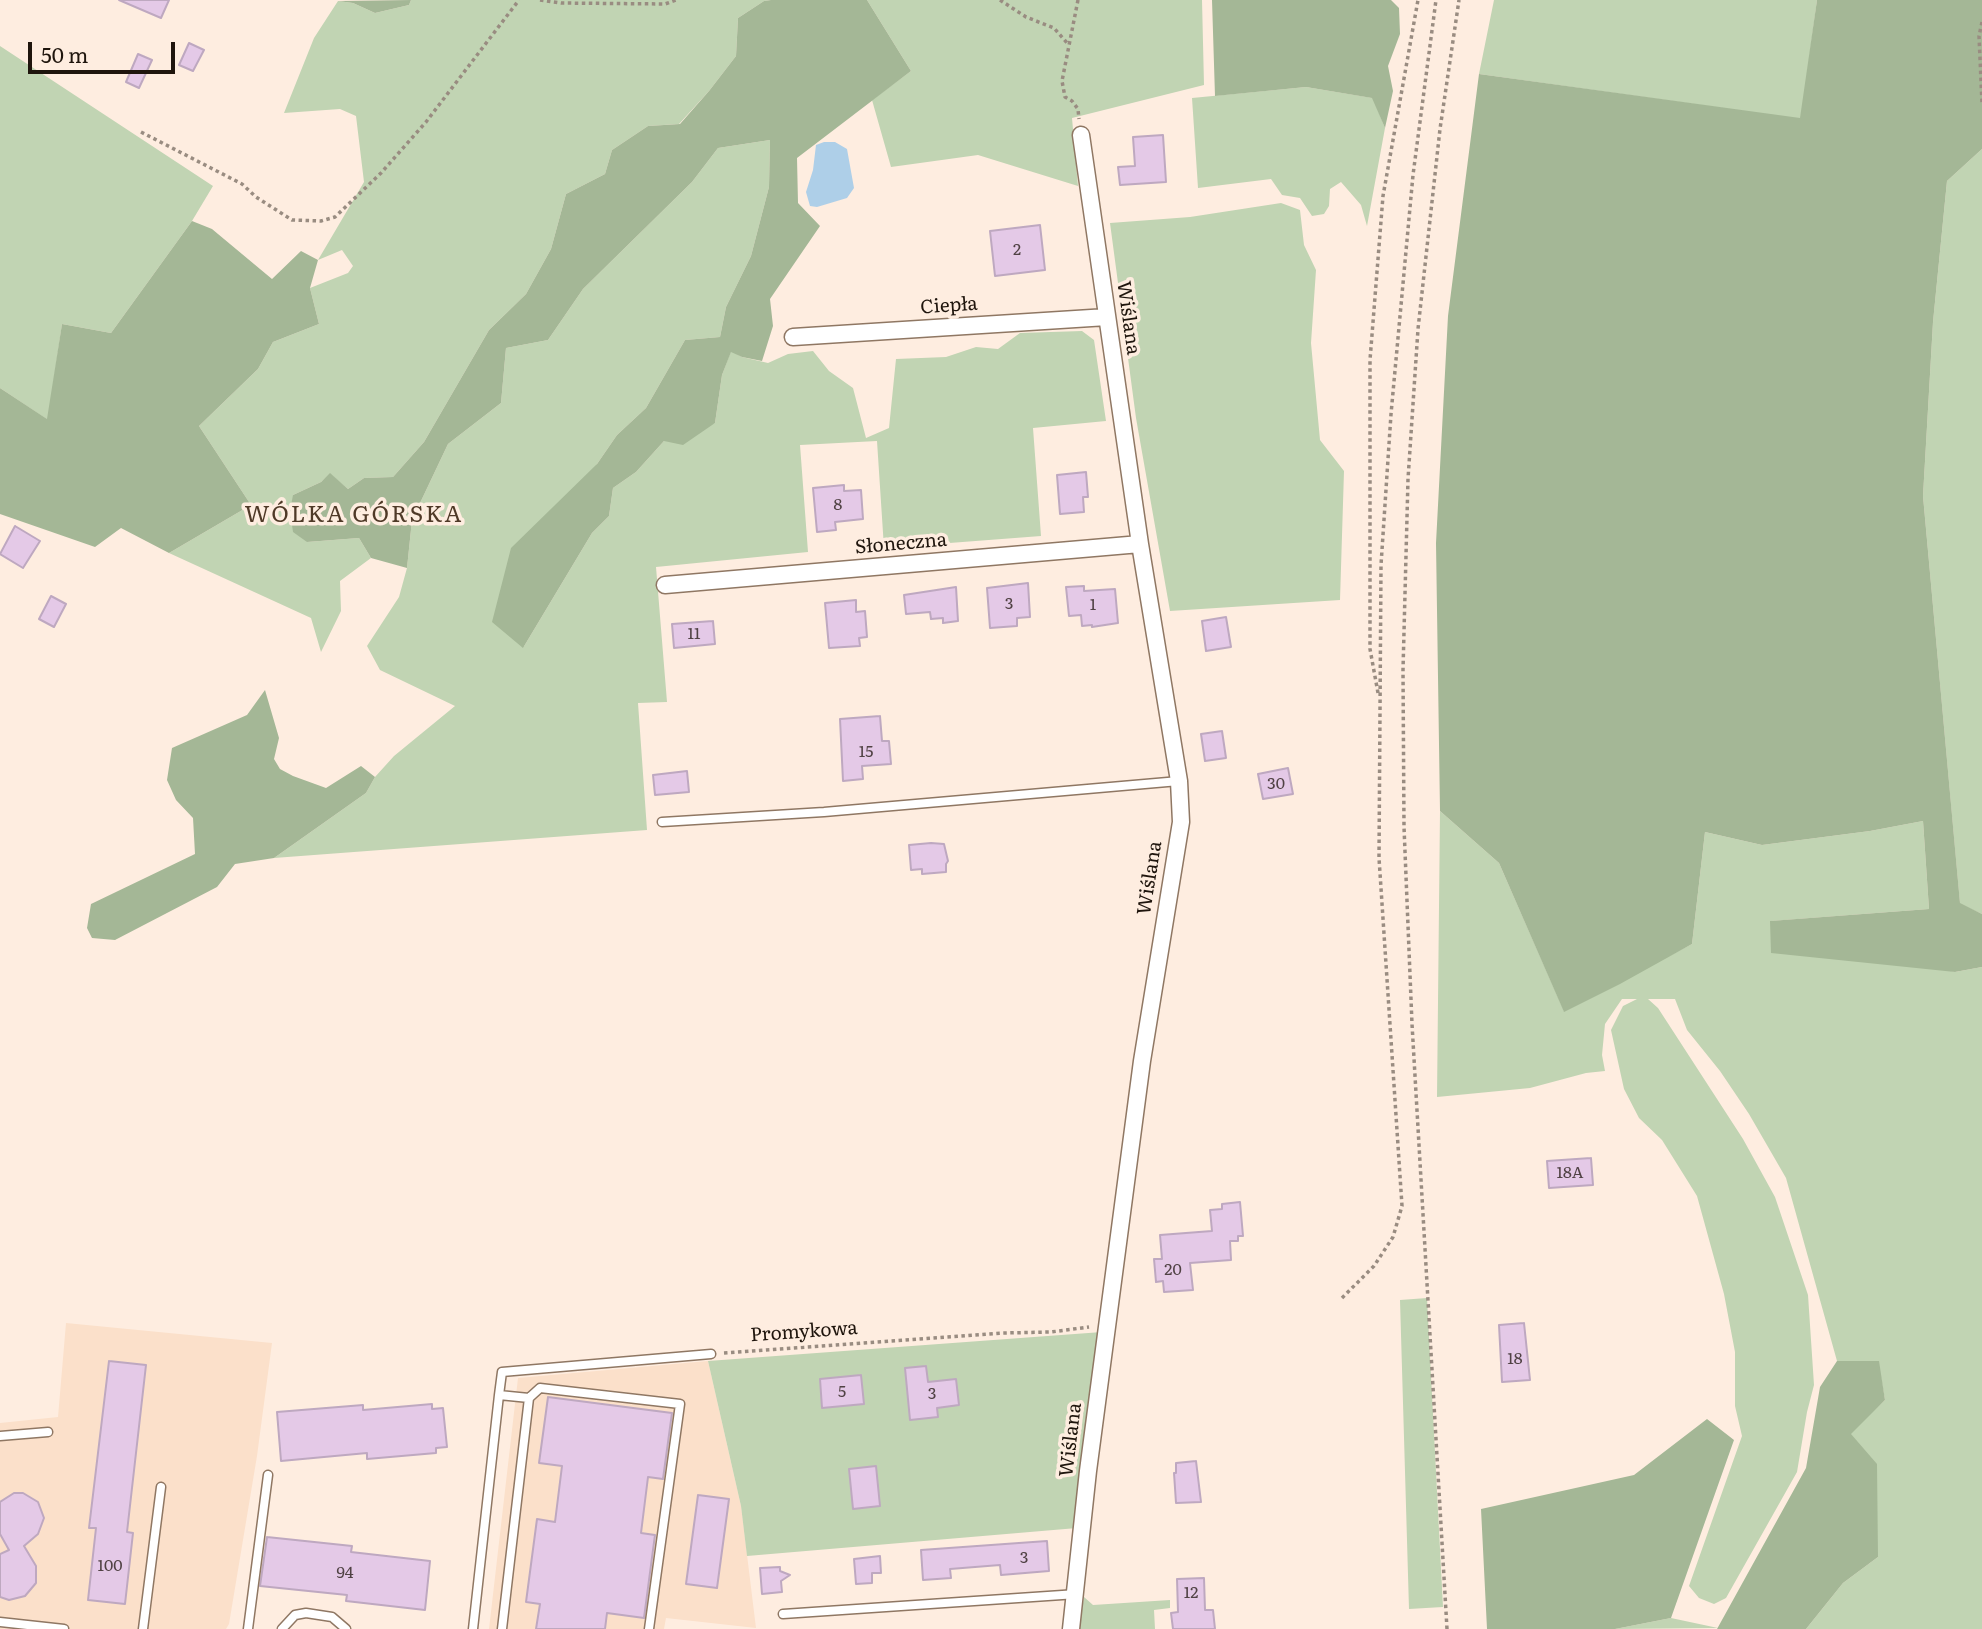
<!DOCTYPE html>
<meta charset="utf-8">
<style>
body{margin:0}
#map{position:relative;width:1982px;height:1629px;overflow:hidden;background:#feede0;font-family:Literata,serif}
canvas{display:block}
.scale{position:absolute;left:28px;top:42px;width:147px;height:32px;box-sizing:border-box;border:4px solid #1f150d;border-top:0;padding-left:9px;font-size:21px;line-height:24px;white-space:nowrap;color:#1f150d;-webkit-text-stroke:5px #feede0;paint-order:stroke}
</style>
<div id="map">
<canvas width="1982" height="1629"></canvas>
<div class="scale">50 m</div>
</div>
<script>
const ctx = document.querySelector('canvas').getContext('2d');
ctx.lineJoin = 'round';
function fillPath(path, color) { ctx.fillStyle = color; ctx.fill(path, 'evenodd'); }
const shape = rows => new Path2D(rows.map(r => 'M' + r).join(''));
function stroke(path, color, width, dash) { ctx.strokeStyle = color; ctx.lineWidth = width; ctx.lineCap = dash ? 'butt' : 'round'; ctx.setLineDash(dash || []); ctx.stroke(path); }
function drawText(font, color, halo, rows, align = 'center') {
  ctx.font = font + ' Literata,serif'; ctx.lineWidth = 7; ctx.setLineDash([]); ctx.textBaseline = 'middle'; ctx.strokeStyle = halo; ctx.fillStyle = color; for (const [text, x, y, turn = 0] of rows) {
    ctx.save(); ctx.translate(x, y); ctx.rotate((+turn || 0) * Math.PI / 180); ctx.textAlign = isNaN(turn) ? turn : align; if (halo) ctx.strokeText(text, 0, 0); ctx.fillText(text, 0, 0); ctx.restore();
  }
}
fillPath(shape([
 [66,1323,272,1343,257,1456,229,1624,226,1629,0,1629,0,1423,58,1417],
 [708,1361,741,1506,756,1628,666,1618,664,1629,489,1629,518,1378]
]), '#fbe0ca');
fillPath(shape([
 [411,0,771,0,764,1,738,18,736,56,709,91,679,124,648,126,612,150,605,174,566,194,551,249,526,294,489,330,424,442,393,477,364,478,348,489,330,474,321,482,293,495,307,542,359,538,371,558,340,581,341,611,321,652,311,618,169,553,251,505,199,426,258,369,273,342,319,324,310,288,348,273,353,266,342,250,318,260,364,182,356,116,340,109,284,113,314,38,338,1,353,3,375,13,409,5],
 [867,0,1202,0,1204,85,1072,118,1078,186,978,155,891,167,872,100,911,71],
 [1494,0,1817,0,1801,119,1479,74],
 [0,46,213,186,192,221,111,333,62,324,48,420,0,388],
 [1306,87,1373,98,1385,128,1367,226,1361,205,1341,182,1330,189,1329,206,1324,214,1312,216,1300,198,1282,195,1271,179,1198,188,1192,98],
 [770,140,769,187,751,256,726,307,720,337,685,340,646,408,617,435,597,464,523,648,592,533,609,516,613,488,636,472,664,441,715,423,722,375,731,351,742,357,768,363,788,354,813,351,829,371,853,388,866,438,889,428,896,359,946,357,976,347,998,349,1020,333,1082,331,1094,340,1106,421,1033,428,1041,536,884,548,877,441,800,445,808,552,656,567,667,702,638,703,647,830,274,858,366,793,375,777,394,756,455,706,380,670,367,646,399,597,407,568,412,520,448,444,501,403,506,348,548,340,583,289,692,182,718,148],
 [1982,149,1982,914,1960,904,1923,496,1933,322,1947,181],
 [1281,203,1300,210,1304,245,1316,270,1311,343,1320,440,1344,471,1340,600,1170,611,1136,418,1110,223,1190,217],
 [1440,811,1499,863,1564,1011,1692,944,1705,832,1762,845,1870,831,1923,821,1929,909,1771,921,1955,972,1982,967,1982,1629,1806,1629,1843,1583,1878,1557,1850,1433,1885,1400,1878,1361,1837,1361,1786,1178,1749,1114,1720,1071,1687,1030,1675,999,1648,999,1658,1008,1743,1139,1775,1197,1808,1295,1814,1385,1807,1412,1797,1472,1726,1598,1714,1604,1699,1598,1689,1586,1742,1436,1735,1406,1735,1352,1724,1294,1697,1196,1662,1140,1639,1118,1624,1089,1611,1030,1623,1006,1637,999,1622,999,1605,1024,1602,1055,1605,1071,1586,1073,1530,1088,1437,1097],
 [1427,1298,1443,1607,1409,1609,1400,1300],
 [1102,1332,1077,1528,747,1556,741,1506,708,1361],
 [1084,1597,1093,1605,1170,1600,1170,1608,1154,1610,1155,1629,1079,1629],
 [1671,1618,1718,1628,1615,1629]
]), '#c1d4b3');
fillPath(shape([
 [411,0,409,5,375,13,353,3,338,1],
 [771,0,867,0,911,71,797,158,798,203,820,226,770,299,773,326,762,361,742,357,731,352,722,375,715,423,683,445,664,441,636,472,613,488,609,516,592,533,523,648,492,622,511,548,597,464,617,435,646,408,685,340,720,337,726,307,751,256,769,187,770,140,718,148,692,182,583,289,548,340,506,348,501,403,448,444,412,520,407,568,371,558,359,538,307,542,293,532,290,511,293,495,321,482,330,473,348,489,364,478,393,477,424,442,489,330,526,294,551,249,566,194,605,174,612,150,648,126,680,124,709,91,736,56,738,18,764,1],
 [1212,0,1391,0,1399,8,1400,34,1388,66,1393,91,1385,128,1372,98,1306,87,1215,96],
 [1817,0,1982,0,1982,149,1947,181,1933,322,1923,496,1960,903,1982,914,1982,967,1955,972,1771,953,1770,921,1929,909,1923,821,1870,831,1762,845,1705,832,1692,944,1620,984,1564,1012,1499,863,1440,811,1436,543,1448,316,1479,74,1800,118],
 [192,221,212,229,272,279,301,251,318,260,310,288,319,324,273,342,258,369,199,426,251,505,169,553,121,528,95,547,0,514,0,388,47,419,62,324,111,333],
 [265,690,279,738,274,759,280,769,293,776,326,788,361,766,375,777,366,793,274,858,235,864,217,887,115,940,92,938,87,928,91,904,195,854,193,818,176,800,167,780,172,748,247,715],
 [1837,1361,1879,1361,1885,1400,1851,1434,1877,1464,1878,1557,1843,1583,1806,1629,1717,1629,1806,1468,1820,1387],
 [1707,1419,1734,1440,1671,1618,1615,1629,1487,1629,1481,1509,1634,1475]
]), '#a4b796');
fillPath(shape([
 [824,142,835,142,847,149,854,188,847,198,817,207,810,206,806,192,813,170,816,145]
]), '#aecfe8');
const building = shape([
 [119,0,169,0,161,18,119,0],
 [189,43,204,50,193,71,179,65,189,43],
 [138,54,152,60,139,88,126,82,138,54],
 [1163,135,1166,182,1120,185,1118,167,1135,166,1133,137,1163,135],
 [1040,225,1045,270,995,276,990,231,1040,225],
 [1086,472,1088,497,1083,497,1084,512,1060,514,1057,475,1086,472],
 [844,485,844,491,861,490,863,519,835,522,836,530,817,532,813,488,844,485],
 [15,526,40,541,23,568,0,554,15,526],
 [1028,583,1030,617,1017,618,1017,626,990,628,987,588,1028,583],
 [1084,586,1084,591,1115,589,1118,623,1092,627,1092,625,1082,626,1081,615,1069,616,1066,587,1084,586],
 [956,587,958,621,943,623,943,618,931,619,930,612,906,614,904,595,956,587],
 [51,596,66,604,54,627,39,619,51,596],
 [856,600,856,612,865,611,867,637,859,638,860,646,829,648,825,603,856,600],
 [1226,617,1231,647,1206,651,1202,621,1226,617],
 [713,621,715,644,674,648,672,624,713,621],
 [880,716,882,741,889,741,891,764,862,766,863,779,843,781,840,719,880,716],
 [1222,731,1226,758,1205,761,1201,734,1222,731],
 [1288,768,1293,794,1263,799,1258,774,1288,768],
 [687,771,689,792,655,795,653,775,687,771],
 [931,843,944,844,948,861,946,864,946,872,922,874,922,869,911,870,909,845,931,843],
 [1591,1158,1593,1185,1549,1188,1547,1161,1591,1158],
 [1240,1202,1243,1236,1238,1236,1238,1241,1230,1241,1231,1260,1190,1263,1193,1290,1164,1292,1163,1281,1156,1282,1154,1259,1162,1259,1160,1235,1212,1231,1210,1210,1222,1209,1222,1204,1240,1202],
 [1524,1323,1530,1380,1502,1382,1499,1325,1524,1323],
 [109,1361,146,1365,127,1532,133,1533,125,1604,88,1600,96,1528,89,1528,109,1361],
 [926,1366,928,1382,956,1379,959,1405,937,1408,938,1417,910,1420,905,1368,926,1366],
 [861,1375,864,1404,822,1408,820,1379,861,1375],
 [548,1397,672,1413,663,1479,648,1477,641,1533,655,1535,644,1618,607,1613,605,1629,536,1629,540,1604,526,1602,537,1519,555,1522,562,1466,539,1463,548,1397],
 [432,1404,432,1409,443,1408,447,1447,436,1448,436,1453,367,1459,367,1453,281,1461,277,1412,363,1405,363,1410,432,1404],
 [1196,1461,1201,1502,1176,1503,1174,1473,1176,1473,1176,1463,1196,1461],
 [876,1466,880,1506,853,1509,849,1469,876,1466],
 [14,1493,23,1493,38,1502,44,1518,38,1534,24,1546,36,1566,36,1583,25,1596,9,1600,0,1597,0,1554,9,1550,0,1534,0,1502,14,1493],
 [698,1495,729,1499,717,1588,686,1584,698,1495],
 [267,1537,352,1546,351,1552,430,1561,425,1610,346,1601,347,1595,260,1586,267,1537],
 [1047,1541,1049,1571,1001,1575,1000,1565,950,1569,951,1578,923,1580,921,1550,1047,1541],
 [880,1556,881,1573,872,1573,872,1583,856,1584,854,1559,880,1556],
 [780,1567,780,1571,790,1575,781,1581,782,1592,762,1594,760,1568,780,1567],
 [1204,1578,1205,1610,1213,1610,1215,1629,1173,1629,1171,1613,1178,1612,1177,1579,1204,1578]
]);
fillPath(building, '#e4c9e7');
stroke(building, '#bea8c0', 2);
const service = shape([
 [662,822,824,812,1179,781],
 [499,1395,502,1372,711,1354],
 [0,1436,48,1432],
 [783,1614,1077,1594],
 [0,1622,64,1629],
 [143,1629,161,1487],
 [248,1629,268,1475],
 [282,1629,295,1615,306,1613,332,1617,346,1629],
 [473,1629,499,1395,529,1398,540,1388,680,1404,649,1629],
 [502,1629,529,1398]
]);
const minor = shape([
 [793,337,1107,317],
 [665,585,1140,544],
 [1071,1629,1088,1471,1142,1061,1181,822,1179,781,1140,544,1081,135]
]);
stroke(service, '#8f7763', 11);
stroke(minor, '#8f7763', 19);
stroke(shape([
 [540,0,561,3,665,4,676,0],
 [1000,0,1026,17,1054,28,1068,44],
 [1078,0,1062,81,1065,97,1072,101,1078,109,1079,119],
 [1982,22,1979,36,1982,103],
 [141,132,242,184,256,197,292,220,321,221,335,217,381,173,426,122,519,0],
 [1378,693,1370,649,1370,360,1383,196,1418,0],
 [1342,1298,1374,1266,1393,1237,1402,1206,1379,858,1381,565,1391,414,1413,175,1436,0],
 [724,1353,1003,1333,1051,1332,1089,1327],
 [1447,1629,1412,1024,1404,827,1403,670,1408,479,1418,329,1440,129,1459,0]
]), '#998c81', 3.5, [3.5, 3.5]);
stroke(service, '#fff', 8);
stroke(minor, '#fff', 16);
drawText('16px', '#504244', null, [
 ["2",1017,250],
 ["8",838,505],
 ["3",1009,604],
 ["1",1093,605],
 ["11",694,634],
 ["15",866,752],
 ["30",1276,784],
 ["18A",1570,1173],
 ["20",1173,1270],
 ["18",1515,1359],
 ["5",842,1392],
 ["3",932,1394],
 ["3",1024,1558],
 ["100",110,1566],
 ["94",345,1573],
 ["12",1191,1593]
]);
drawText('19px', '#1f150d', '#feede0', [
 ["Ciepła",949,306,-4],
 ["Wiślana",1128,318,82],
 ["Słoneczna",901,544,-5],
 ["Wiślana",1150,878,-81],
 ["Promykowa",804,1332,-4],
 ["Wiślana",1071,1440,-83]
]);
ctx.letterSpacing = '2px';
drawText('23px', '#4f3927', '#feede0', [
 ["WÓLKA GÓRSKA",354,515]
]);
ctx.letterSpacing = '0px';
</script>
